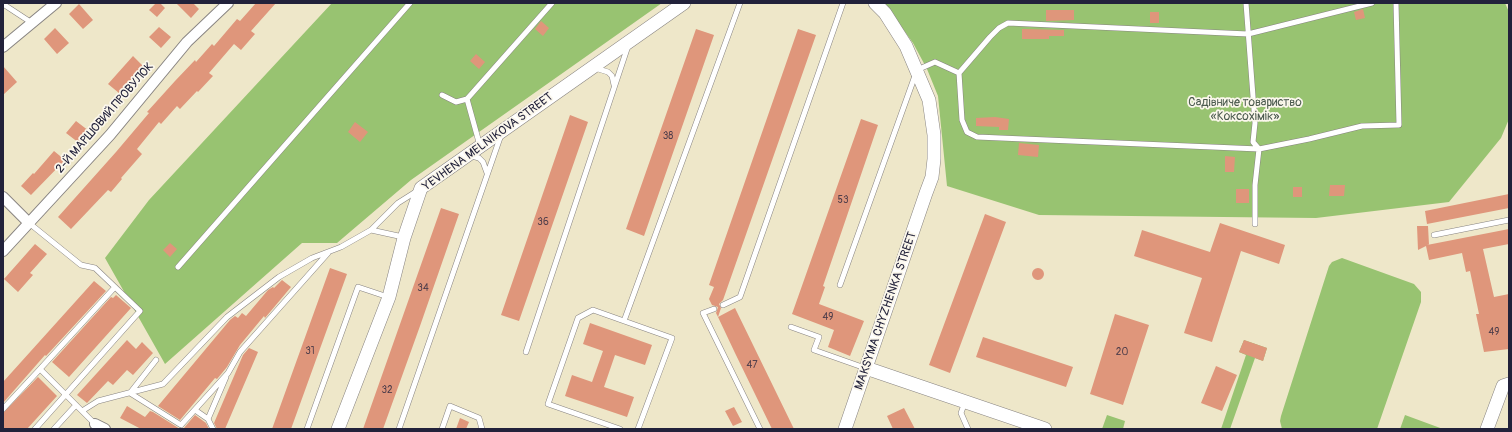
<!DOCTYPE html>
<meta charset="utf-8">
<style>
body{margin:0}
#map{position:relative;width:1512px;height:432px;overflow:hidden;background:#eee7c9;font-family:Pangolin,sans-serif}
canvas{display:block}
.frame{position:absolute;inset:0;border:4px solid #22223b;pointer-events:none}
</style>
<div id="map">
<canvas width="1512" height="432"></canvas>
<div class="frame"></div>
</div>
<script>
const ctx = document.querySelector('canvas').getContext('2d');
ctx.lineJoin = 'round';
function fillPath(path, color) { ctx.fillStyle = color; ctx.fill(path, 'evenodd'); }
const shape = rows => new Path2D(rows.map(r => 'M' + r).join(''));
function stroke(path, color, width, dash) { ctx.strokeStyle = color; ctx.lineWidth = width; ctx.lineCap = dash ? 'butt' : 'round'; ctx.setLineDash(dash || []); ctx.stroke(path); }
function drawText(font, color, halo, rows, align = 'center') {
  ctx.font = font + ' Pangolin,sans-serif'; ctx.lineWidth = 3.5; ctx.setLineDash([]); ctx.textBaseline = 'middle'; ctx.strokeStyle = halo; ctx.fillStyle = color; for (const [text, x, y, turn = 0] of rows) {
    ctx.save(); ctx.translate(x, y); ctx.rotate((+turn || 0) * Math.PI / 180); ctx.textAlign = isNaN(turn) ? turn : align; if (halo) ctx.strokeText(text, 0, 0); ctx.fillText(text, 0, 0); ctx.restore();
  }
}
fillPath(shape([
 [332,3,662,3,411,180,337,243,302,243,165,364,105,258,149,200],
 [884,3,1505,3,1509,12,1509,119,1501,138,1449,202,1316,218,1039,215,947,186,938,96,927,69,913,43],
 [1342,258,1414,284,1421,292,1421,302,1377,429,1282,429,1280,421,1281,416,1329,266,1332,262],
 [1244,340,1267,348,1263,361,1255,358,1230,429,1221,429,1246,355,1239,352],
 [1107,415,1125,421,1123,429,1102,429],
 [1405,415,1443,429,1400,429]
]), '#98c371');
fillPath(shape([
 [156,3,160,3,165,8,157,17,149,10],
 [176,3,193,3,199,9,191,18],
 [256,3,276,3,251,31,255,34,241,50,234,44,209,73,213,76,198,92,197,91,180,109,177,106,161,124,159,122,137,149,142,154,121,178,122,179,111,192,108,190,71,229,58,217,116,152,149,113,147,112,175,81,195,60,196,62,212,44,214,46,237,19,240,21],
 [79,4,93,20,83,29,69,14],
 [1363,9,1365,18,1356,20,1354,12],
 [1046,10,1074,10,1074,20,1046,21],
 [1150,12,1159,12,1159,23,1150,23],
 [541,21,549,28,543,36,535,29],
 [159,27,171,37,161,48,149,37],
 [55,28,69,43,57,54,44,39],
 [696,29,714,35,644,236,626,229],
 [798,29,816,35,723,300,719,304,721,308,718,317,716,313,718,307,712,305,709,299,714,287,709,285],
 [1022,29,1064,30,1064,36,1049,36,1049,39,1022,39],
 [476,54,485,62,479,69,470,61],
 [133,56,143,66,119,93,108,84],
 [3,66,17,82,3,95],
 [570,115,588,122,519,321,501,315],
 [995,117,1009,119,1008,130,999,130,999,127,976,126,976,118],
 [861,119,878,125,823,286,825,287,819,304,864,321,850,356,828,347,834,330,792,314],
 [76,121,89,131,79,143,66,133],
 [355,122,368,132,360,142,348,132],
 [1019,143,1039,145,1038,157,1018,155],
 [54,151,65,160,31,195,21,186,33,173,34,174],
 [1225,156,1235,157,1234,172,1225,172],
 [1330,185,1345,185,1344,196,1329,196],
 [1293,187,1302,187,1302,197,1293,197],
 [1236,189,1249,189,1249,203,1236,203],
 [1509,194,1509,208,1427,224,1425,211],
 [441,208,459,214,420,326,383,429,363,429],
 [985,214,1006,222,950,373,929,365],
 [1220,223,1285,245,1279,264,1241,251,1212,342,1184,333,1202,278,1134,256,1142,230,1210,252],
 [1417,226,1428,226,1429,245,1427,245,1509,229,1509,244,1483,249,1494,297,1509,294,1509,349,1484,352,1476,314,1479,314,1470,271,1466,272,1462,253,1429,260,1426,246,1418,250],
 [170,243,177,249,170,257,163,250],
 [35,244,47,254,30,273,33,275,18,292,4,279],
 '1032 274a6 6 0 1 1 12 0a6 6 0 1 1-12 0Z',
 [330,268,347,274,291,429,272,429],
 [282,280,291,287,265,318,264,316,240,345,227,367,217,379,215,378,180,420,158,406,230,320,235,316,238,318,242,313,246,316,268,290,273,287,274,288],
 [94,281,106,291,46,356,45,355,3,403,3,382],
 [116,295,131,308,69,377,52,362,111,297,113,298],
 [735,308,794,429,772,429,735,353,718,317],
 [1115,314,1149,325,1123,405,1090,394],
 [590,323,652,345,645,365,615,355,604,387,634,397,627,417,565,396,572,375,592,382,603,351,583,344],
 [983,337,1073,367,1066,387,976,357],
 [127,340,136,349,142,342,153,353,133,375,127,370,113,385,108,381,87,403,77,395],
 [1244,340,1267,348,1263,361,1239,352],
 [249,348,258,352,225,429,217,429,214,423,243,355],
 [1216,366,1237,375,1222,411,1201,403],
 [38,377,57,396,27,429,3,429,3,413],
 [127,406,145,417,150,411,153,412,180,429,184,428,195,415,206,423,209,429,141,429,120,418],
 [734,407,742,422,733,426,725,411],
 [904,408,915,429,893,429,887,416],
 [460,418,469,422,466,429,456,429]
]), '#df967b');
const service = shape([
 [1246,3,1255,123,1253,142,1259,149,1255,185,1255,224],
 [3,4,32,23],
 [595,68,608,72,612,76,614,85],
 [959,73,962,120,967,132,977,137,1259,149,1309,139,1362,126,1399,125,1396,3],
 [442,95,456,102,467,99],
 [480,146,467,99,552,3],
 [472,156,479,158,483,162,487,173],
 [29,223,81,265,95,268,140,311,35,429],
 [371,230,398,203,417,191],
 [1434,235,1509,220],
 [178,267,410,3],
 [840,285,917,70,935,62,959,73,990,37,999,28,1008,23,1248,34,1372,3],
 [723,305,740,297,843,3],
 [714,309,703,313,760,429],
 [624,321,740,3],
 [791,327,819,337,814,350,865,368],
 [526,352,628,46],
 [156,360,130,393,181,425,228,373,240,352,328,253],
 [965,402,961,413,968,429],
 [3,409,40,369],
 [195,410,208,419,226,377],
 [82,411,98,401,163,384,227,317,279,277,312,258,341,247,371,230,403,237],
 [208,419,213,429],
 [95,424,40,369,115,287],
 [54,429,76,405],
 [307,429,358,287,388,297],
 [399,429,501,135],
 [442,429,450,406,479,418,482,429],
 [620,429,548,404,578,318,593,310,672,338,638,429]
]);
const minor = shape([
 [3,47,56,3],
 [3,197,29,223],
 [3,251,110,135,187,42,228,3],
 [95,424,105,429]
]);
const tertiary = shape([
 [866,368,1045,429],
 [338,429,389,297,404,238,421,188,684,3],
 [845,429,926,193,932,177,934,159,934,135,929,100,906,46,885,13,875,3],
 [1487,429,1503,386,1509,384]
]);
stroke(service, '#888482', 6);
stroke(minor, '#888482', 12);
stroke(tertiary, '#888482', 14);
stroke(service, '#fff', 5);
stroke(minor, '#fff', 10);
stroke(tertiary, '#fff', 13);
drawText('10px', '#513f4b', null, [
 ["38",668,136],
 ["53",843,200],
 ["36",543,222],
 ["34",423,288],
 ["49",828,317],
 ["49",1494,332],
 ["31",310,351],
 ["20",1122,352],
 ["47",752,365],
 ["32",387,390]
]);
drawText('12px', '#4b5a4e', '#fbf7ec', [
 ["Садівниче товариство",1245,103],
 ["«Коксохімік»",1245,117]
]);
drawText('12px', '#22223b', '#fbf7ec', [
 ["2-Й МАРШОВИЙ ПРОВУЛОК",105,118,-49],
 ["YEVHENA MELNIKOVA STREET",488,142,-36],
 ["MAKSYMA CHYZHENKA STREET",886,311,-71]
]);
</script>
